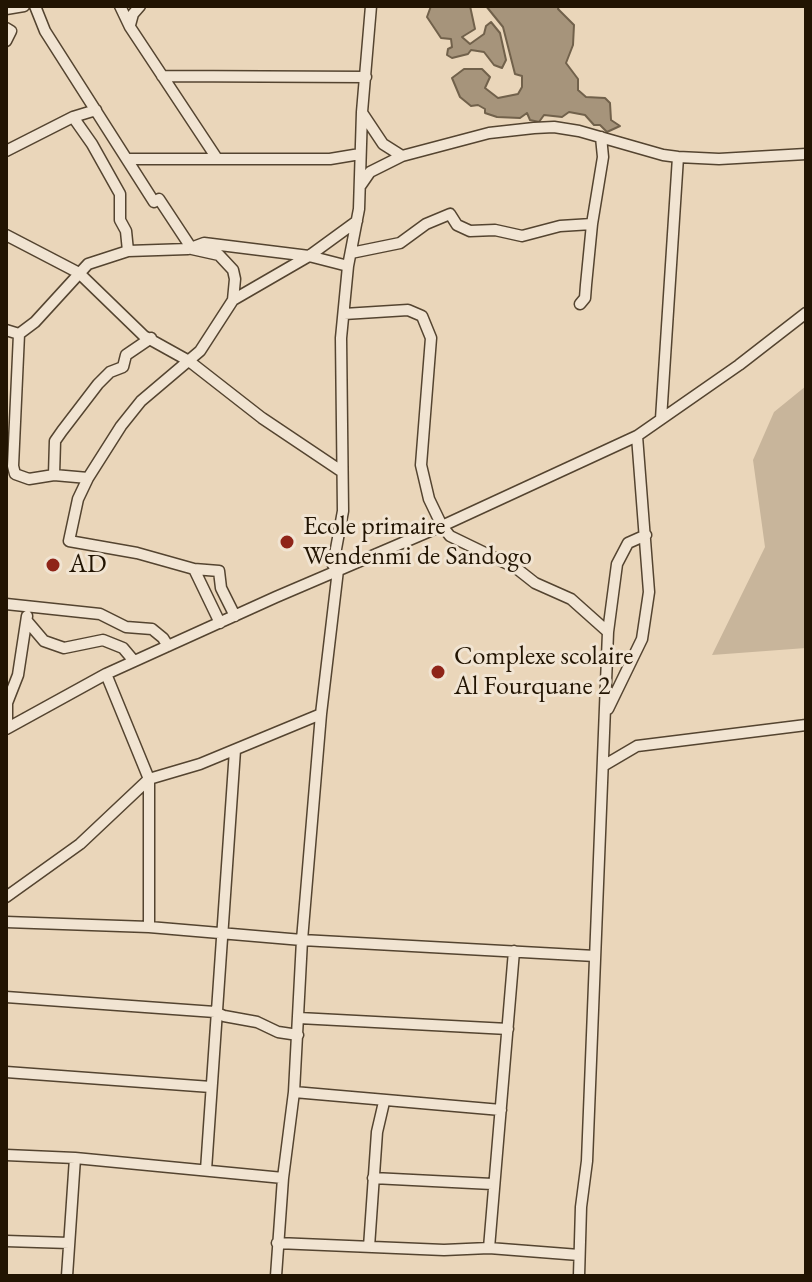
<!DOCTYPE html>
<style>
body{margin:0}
#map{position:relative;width:812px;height:1282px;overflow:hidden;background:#ead6ba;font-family:"EB Garamond",serif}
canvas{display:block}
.frame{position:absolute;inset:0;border:8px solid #221402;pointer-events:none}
</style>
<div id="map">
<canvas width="812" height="1282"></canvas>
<div class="frame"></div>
</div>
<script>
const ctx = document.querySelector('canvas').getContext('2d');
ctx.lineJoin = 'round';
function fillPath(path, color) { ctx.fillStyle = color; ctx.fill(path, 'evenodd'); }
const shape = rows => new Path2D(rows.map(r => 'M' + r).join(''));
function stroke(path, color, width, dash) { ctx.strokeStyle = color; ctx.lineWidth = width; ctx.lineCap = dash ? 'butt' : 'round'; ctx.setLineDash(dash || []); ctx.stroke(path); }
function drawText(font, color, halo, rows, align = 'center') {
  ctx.font = font + ' "EB Garamond",serif'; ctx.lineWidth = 6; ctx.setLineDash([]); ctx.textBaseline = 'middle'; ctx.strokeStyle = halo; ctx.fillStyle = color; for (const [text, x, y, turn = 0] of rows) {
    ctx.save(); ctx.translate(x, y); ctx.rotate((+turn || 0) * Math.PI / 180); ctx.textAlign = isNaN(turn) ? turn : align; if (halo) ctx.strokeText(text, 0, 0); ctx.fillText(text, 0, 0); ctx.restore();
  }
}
fillPath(shape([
 [806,386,806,648,712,655,765,547,753,460,774,412]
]), '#c8b59b');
const water = shape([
 [431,6,470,6,475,29,462,37,470,44,484,34,486,26,491,22,500,33,506,60,502,68,494,65,484,52,471,50,468,54,452,58,447,55,448,49,452,47,451,39,441,38,427,17,431,6],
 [486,6,559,6,558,9,574,25,573,45,566,63,578,79,578,90,586,97,605,98,610,103,611,120,620,126,607,132,600,125,594,125,585,115,569,112,562,117,544,115,539,122,530,120,527,113,520,118,497,117,485,113,485,109,478,105,471,106,460,97,452,78,464,69,482,69,490,77,485,88,498,98,518,94,522,87,522,76,515,74,503,27,486,6]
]);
fillPath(water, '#a6947b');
stroke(water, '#71614b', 2);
const minor = shape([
 [35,6,45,31,154,202,159,199,192,249,219,255,233,270,235,279,233,300],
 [120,6,130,27,216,157],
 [6,9,24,6],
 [130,25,133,14,140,6],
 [6,28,11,31,6,41],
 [162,76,366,77],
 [363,114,383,144,402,156],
 [73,117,96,110],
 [6,151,73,117,92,144,120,194,120,220,126,231,128,251],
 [127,159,330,159,360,154],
 [361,185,370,172,402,156,489,133,534,128,554,127,579,131,663,155,678,157,719,159,806,154],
 [6,235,79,273,144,336,189,361,262,418,341,471],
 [351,253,400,243,426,224,450,214,457,225,470,231,495,230,522,236,560,226,592,224],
 [580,304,585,298,586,285,592,224,603,157,601,137],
 [344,314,408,310,422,316,431,338,421,465,429,499,442,526,450,536,516,568,535,583,571,599,608,632],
 [6,330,19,334],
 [19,334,35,322,88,264,128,251,188,249,204,243,309,256,348,266],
 [19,334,13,466,15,474,29,479,54,475,88,478],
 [661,419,678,157],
 [54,475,55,441,62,431,98,384,110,372,123,367,126,355,151,338],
 [194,569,219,571,221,588,235,616],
 [6,604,100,614,126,627,152,629,163,638,168,646],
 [27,621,44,641,64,648,103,640,123,648,134,661],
 [220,623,194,569,137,553,69,541,78,499,88,478,121,426,141,401,200,351,233,300,309,256,357,221],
 [106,674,149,779,200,764,321,714],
 [608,709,642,639,649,592,637,436],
 [7,728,7,703,18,675,27,616],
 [6,729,106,674,276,597,442,526,637,436,739,365,806,313],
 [603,766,637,746,806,725],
 [6,897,80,844,149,779,149,927],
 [6,922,149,927,302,940,595,956],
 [6,997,215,1012,224,1016,257,1022,278,1032,298,1035],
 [299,1018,508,1029],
 [6,1072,211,1087],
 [294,1092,501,1110],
 [6,1155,75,1158,283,1178],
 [206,1170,235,750],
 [373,1178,492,1184],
 [6,1241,69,1243],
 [277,1243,444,1250,489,1248,579,1255],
 [369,1247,377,1132,384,1102],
 [489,1248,514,951],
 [67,1276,75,1158],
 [276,1276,283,1178,294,1092,302,940,321,714,338,570,333,565,343,511,341,338,348,266,359,209,362,112,371,6],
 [579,1276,581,1207,587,1161,608,632,617,564,628,543,646,535]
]);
stroke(minor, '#544430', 13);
stroke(minor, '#f1e4d2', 10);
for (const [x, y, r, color] of [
 [287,542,8,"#8f2418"],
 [53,565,8,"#8f2418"],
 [438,672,8,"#8f2418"]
]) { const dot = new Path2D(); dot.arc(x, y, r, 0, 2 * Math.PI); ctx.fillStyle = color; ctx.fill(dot); stroke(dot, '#f1e4d2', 3); }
drawText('26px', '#221402', '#f1e4d2', [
 ["Ecole primaire",303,527],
 ["Wendenmi de Sandogo",303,557],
 ["AD",69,565],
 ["Complexe scolaire",454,657],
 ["Al Fourquane 2",454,687]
], 'left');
</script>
